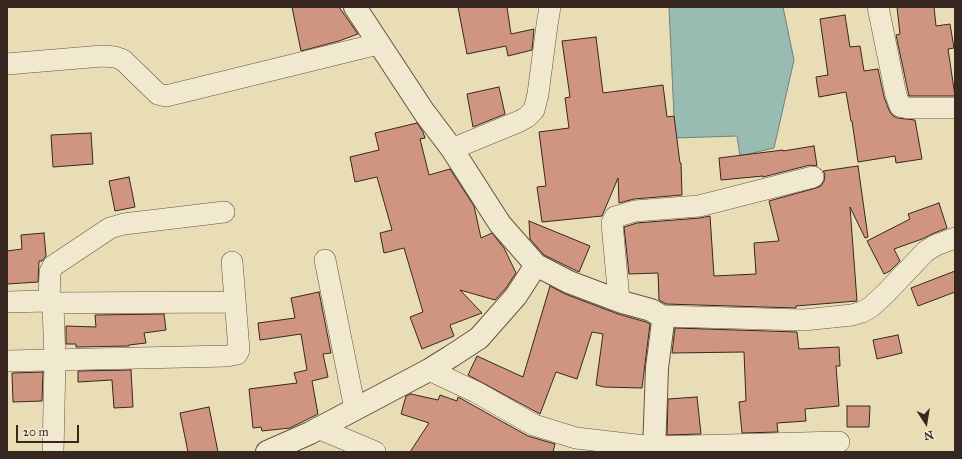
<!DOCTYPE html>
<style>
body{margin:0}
#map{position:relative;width:962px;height:459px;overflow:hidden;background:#e9ddb5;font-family:"IM FELL Great Primer",serif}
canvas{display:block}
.frame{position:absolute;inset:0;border:8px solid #372720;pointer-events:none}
.north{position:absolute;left:906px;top:403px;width:40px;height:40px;-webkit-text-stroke:3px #f1e9cf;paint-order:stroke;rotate:168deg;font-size:11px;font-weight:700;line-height:16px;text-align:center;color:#372720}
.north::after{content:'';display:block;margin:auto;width:14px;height:18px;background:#372720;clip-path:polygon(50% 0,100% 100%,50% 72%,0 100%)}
.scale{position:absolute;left:16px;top:425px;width:63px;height:18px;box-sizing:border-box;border:2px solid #372720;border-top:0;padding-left:5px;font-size:12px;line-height:14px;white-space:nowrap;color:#372720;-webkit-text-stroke:3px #f1e9cf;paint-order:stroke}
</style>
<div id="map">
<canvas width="962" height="459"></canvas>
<div class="frame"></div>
<div class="north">N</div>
<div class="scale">20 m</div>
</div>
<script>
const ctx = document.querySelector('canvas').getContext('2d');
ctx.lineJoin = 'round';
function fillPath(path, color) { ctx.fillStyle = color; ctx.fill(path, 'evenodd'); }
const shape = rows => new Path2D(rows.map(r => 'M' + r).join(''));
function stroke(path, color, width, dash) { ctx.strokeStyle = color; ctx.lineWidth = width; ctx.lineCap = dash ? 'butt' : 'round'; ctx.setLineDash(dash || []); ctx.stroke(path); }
const water = shape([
 [669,7,783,7,794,60,774,148,740,156,737,136,675,138,669,7]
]);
fillPath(water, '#98bbb2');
stroke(water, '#718078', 1);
const building = shape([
 [292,7,339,7,358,34,339,41,301,51,292,7],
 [458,7,507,7,511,34,534,29,532,50,508,56,506,46,467,54,458,7],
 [897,7,934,7,936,26,950,24,954,48,948,49,955,96,909,96,896,35,900,34,897,7],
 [845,15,850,47,860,46,864,71,878,69,884,97,889,110,892,115,897,118,915,120,922,159,896,163,895,156,858,162,852,121,851,121,846,92,819,97,816,77,828,75,820,19,845,15],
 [596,37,603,93,663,85,667,117,674,116,680,163,681,163,682,195,634,199,619,203,618,178,602,216,542,222,537,187,546,186,539,132,569,128,565,98,570,97,562,41,596,37],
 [499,87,505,114,473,127,467,94,499,87],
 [417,123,423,132,425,138,420,139,429,175,450,169,474,206,481,238,492,233,504,248,516,273,506,288,495,300,460,290,482,313,450,325,454,336,422,349,410,317,423,312,404,248,384,253,380,233,392,230,377,177,355,182,350,157,379,150,375,133,417,123],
 [91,133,93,164,53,167,51,135,91,133],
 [814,146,817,166,810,165,763,177,763,176,721,180,719,158,783,150,783,151,814,146],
 [858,166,868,237,865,238,850,207,857,301,796,306,796,308,666,304,659,300,658,273,629,274,624,227,637,223,700,218,710,216,714,276,756,274,754,243,779,241,769,201,816,188,821,186,824,181,825,174,823,171,858,166],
 [129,177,135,207,115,211,109,181,129,177],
 [939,203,947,228,932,234,922,239,894,249,900,261,890,271,884,274,867,241,910,219,908,214,939,203],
 [529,221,590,246,579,272,544,255,530,239,529,221],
 [44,233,46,256,42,261,39,261,38,282,7,284,7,251,22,249,21,235,44,233],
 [955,271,955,292,918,306,911,288,955,271],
 [550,286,565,294,618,314,646,322,650,324,642,388,604,387,596,385,603,334,592,332,577,379,556,372,540,414,468,375,477,356,523,377,550,286],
 [319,292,331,353,323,354,328,377,312,381,318,414,290,428,262,431,261,427,253,428,249,389,297,383,294,373,307,370,301,334,260,340,258,323,295,318,291,298,319,292],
 [164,314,166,330,144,333,146,343,129,345,129,346,76,347,76,344,66,344,66,326,96,327,95,315,164,314],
 [675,328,797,332,799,349,839,347,840,366,836,366,839,406,805,409,806,421,777,423,778,432,742,433,739,402,746,401,744,352,672,353,675,328],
 [898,335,902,353,877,359,873,340,898,335],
 [131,370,133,407,114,408,112,380,78,382,78,371,131,370],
 [43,372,42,401,13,402,12,373,43,372],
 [411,394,438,400,440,395,457,401,458,397,528,436,555,444,553,452,410,452,429,423,401,414,406,396,411,394],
 [697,397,701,434,667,435,668,399,697,397],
 [847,406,870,406,869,427,847,427,847,406],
 [209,407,218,452,188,452,180,413,209,407]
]);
fillPath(building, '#d09580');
stroke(building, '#372720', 1);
const minor = shape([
 [878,7,896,95,900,106,908,108,955,108],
 [7,64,102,56,115,57,123,60,158,94,166,96,378,44],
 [452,149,520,121,527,117,534,110,538,94,547,25,550,7],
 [325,260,355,409],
 [619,300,612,223,615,217,635,211,699,206,813,177],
 [49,301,50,272,53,266,110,228,124,224,224,212],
 [7,302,47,301,53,305,55,360,53,452],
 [51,303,235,302],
 [661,316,804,320,852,315,862,312,871,307,886,293,926,251,936,245,955,238],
 [7,361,227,356,237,354,239,350,232,262],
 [429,370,476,392,534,425,576,438,653,447,839,442],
 [318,428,375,452]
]);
const tertiary = shape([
 [355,7,424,112,452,149,500,224,536,265,569,282,622,302,651,310,661,316,663,322,657,368,654,452],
 [267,452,310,433,429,370,450,357,479,338,516,296,536,265]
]);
stroke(minor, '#645445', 22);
stroke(tertiary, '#645445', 24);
stroke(minor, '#f1e9cf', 21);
stroke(tertiary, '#f1e9cf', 22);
</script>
